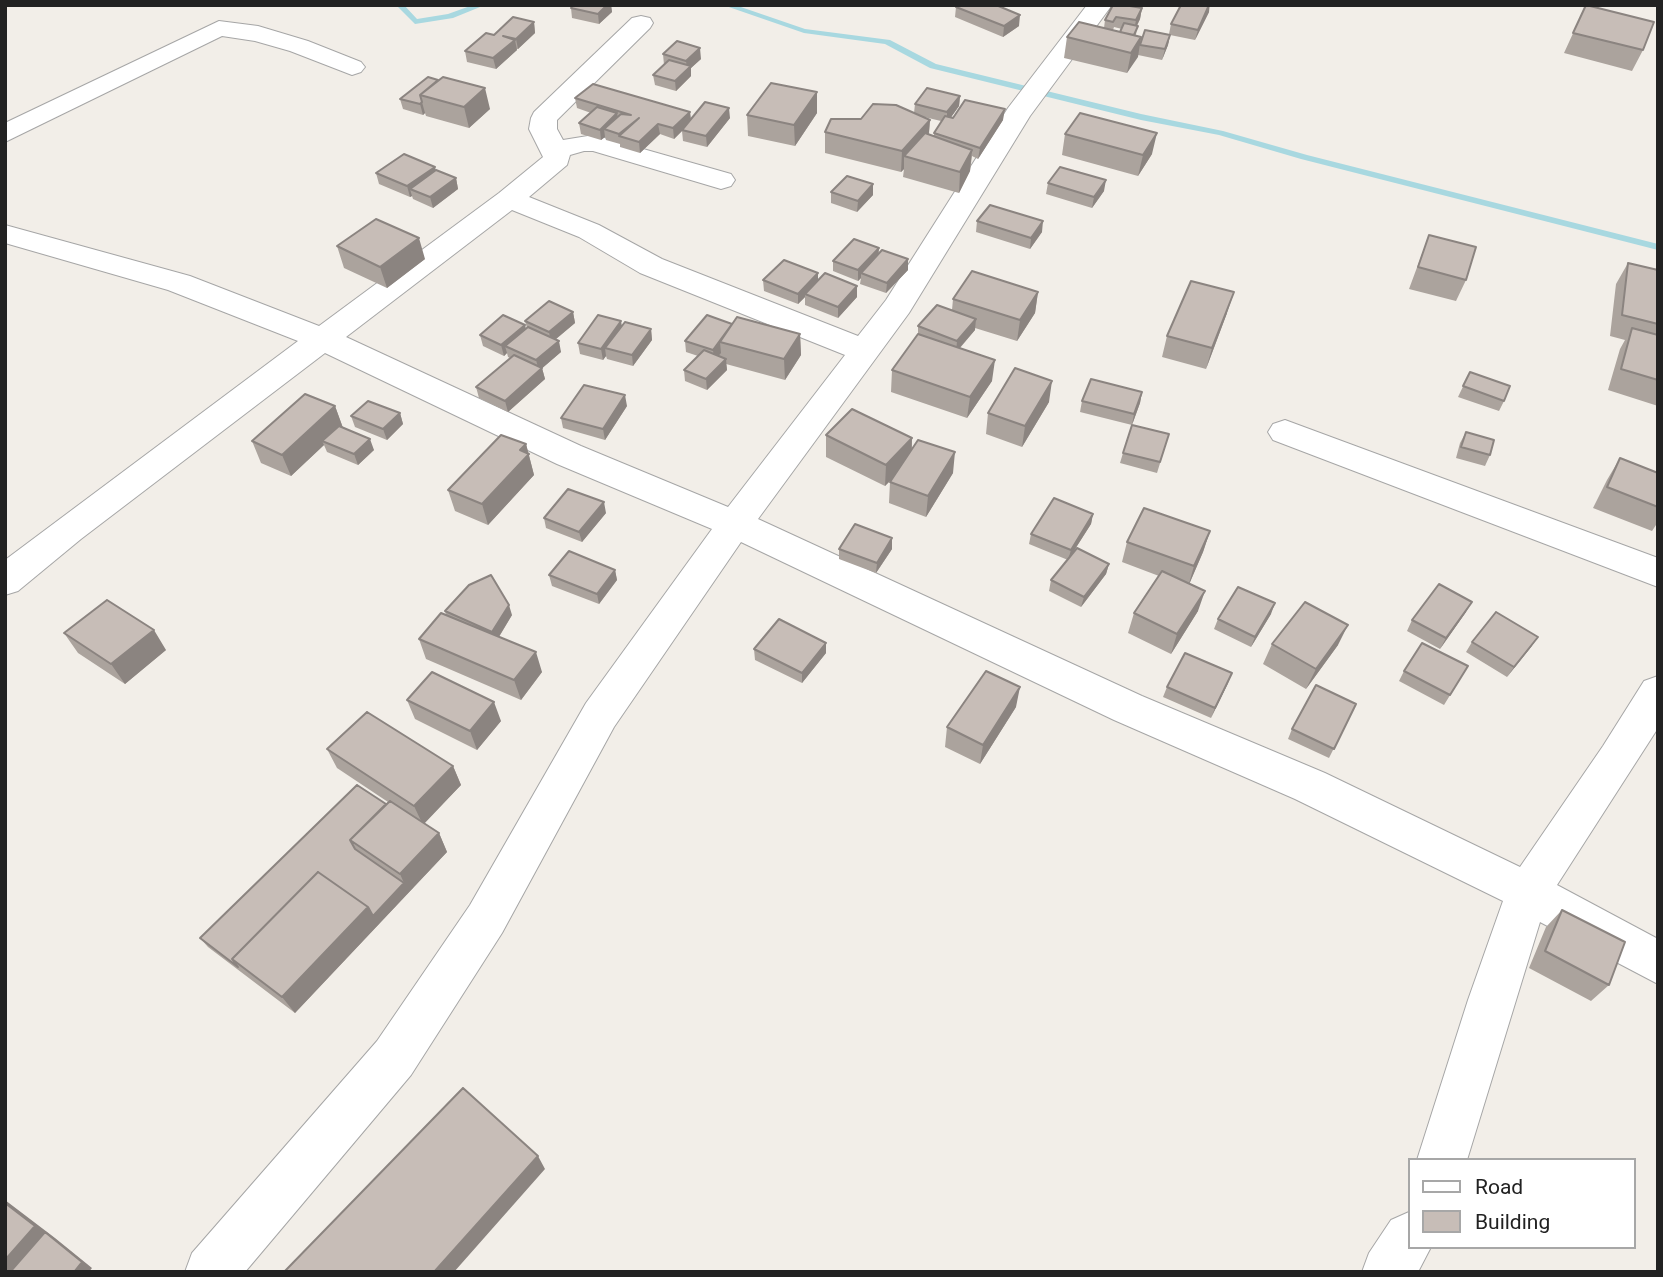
<!DOCTYPE html>
<style>
body{margin:0}
#map{position:relative;width:1663px;height:1277px;overflow:hidden;background:#f2eee8;font-family:Roboto,sans-serif}
canvas{display:block}
.frame{position:absolute;inset:0;border:7px solid #222;pointer-events:none}
.legend{position:absolute;left:1408px;top:1158px;width:228px;height:91px;box-sizing:border-box;background:#fff;border:2px solid #a7a7a7;margin:0;padding:9px 12px;list-style:none;font-size:21px;color:#222}
.legend li{display:flex;align-items:center;gap:14px;height:35px}
.legend b{width:35px;border:2px solid #a7a7a7}
</style>
<div id="map">
<canvas width="1663" height="1277"></canvas>
<div class="frame"></div>
<ul class="legend">
<li><b style="height:9px;background:#fff"></b>Road</li>
<li><b style="height:19px;background:#c7bdb7"></b>Building</li>
</ul>
</div>
<script>
const ctx = document.querySelector('canvas').getContext('2d');
ctx.lineJoin = 'round';
const shape = rows => new Path2D(rows.map(r => 'M' + r).join(''));
function fillPath(path, color) { ctx.fillStyle = color; ctx.fill(path, 'evenodd'); }
function stroke(path, color, width, dash) { ctx.strokeStyle = color; ctx.lineWidth = width; ctx.lineCap = dash ? 'butt' : 'round'; ctx.setLineDash(dash || []); ctx.stroke(path); }
fillPath(shape([
 [396,5,404,5,417,19,448,14,473,5,485,5,453,18,415,24,396,5],
 [723,5,735,5,805,29,890,40,936,64,1141,114,1223,131,1307,155,1658,244,1658,250,1301,159,1219,135,1141,120,930,68,885,44,804,33,723,5]
]), '#a8d8e0');
const minor = shape([
 [1087,5,1112,5,1030,116,909,313,758,519,1142,696,1325,773,1520,867,1603,746,1644,681,1658,676,1658,728,1557,885,1658,939,1658,984,1540,922,1467,1160,1417,1160,1468,1000,1503,901,1295,799,1114,720,741,542,614,727,502,933,411,1075,245,1272,185,1272,192,1253,377,1041,470,905,586,703,712,529,557,464,325,353,81,539,18,591,5,595,5,560,298,341,168,290,5,243,5,225,190,276,319,326,499,193,543,157,529,129,531,118,534,112,632,18,641,16,650,18,653,23,650,28,557,120,557,129,563,140,594,135,731,174,735,180,731,186,721,189,593,151,584,151,570,155,567,165,529,197,599,225,662,259,858,336,886,300,1008,108,1087,5],
 [512,210,579,237,640,273,845,355,728,507,581,446,346,337,512,210],
 [219,21,258,26,308,41,361,62,365,67,361,72,352,75,290,51,255,41,222,36,5,142,5,123,219,21],
 [1285,420,1658,558,1658,587,1273,440,1268,432,1273,424,1285,420],
 [1409,1212,1409,1247,1431,1247,1418,1272,1362,1272,1369,1253,1391,1220,1409,1212]
]);
stroke(minor, '#a6a6a6', 2);
fillPath(minor, '#fff');
fillPath(shape([
 [573,5,611,5,612,12,599,24,572,18,571,8],
 [1181,5,1210,5,1209,12,1195,40,1170,35,1168,45,1162,60,1138,55,1127,73,1064,58,1067,37,1104,28,1105,20,1142,8,1140,19,1137,26,1136,35,1141,37,1169,34,1171,24],
 [1114,27,1122,29,1120,32,1113,30],
 [1586,5,1643,50,1632,71,1564,53],
 [956,7,1019,26,1003,37,955,17],
 [534,22,535,33,518,49,516,49,517,50,496,69,467,62,465,51],
 [663,54,701,59,691,68,691,76,676,91,655,85,653,75,664,65],
 [438,80,490,109,469,128,426,116,425,113,423,115,403,109,400,99],
 [960,96,959,106,951,117,1003,120,978,159,972,156,970,171,959,193,903,177,904,169,901,172,825,153,825,132,861,119,914,113,915,104],
 [920,116,941,121,934,133,934,136,929,134,930,120],
 [575,98,690,112,691,120,730,118,707,147,683,141,682,131,674,139,660,134,640,153,620,147,620,144,606,140,605,137,601,140,581,134,579,123,591,113,577,108],
 [817,113,795,146,748,136,747,115],
 [1065,134,1152,154,1138,176,1062,155],
 [436,171,456,178,458,189,433,208,413,199,412,196,410,197,379,184,376,173],
 [1048,183,1104,191,1092,208,1046,194],
 [831,192,873,195,857,212,831,203],
 [977,221,1042,232,1030,249,976,232],
 [1429,235,1466,280,1456,301,1409,289],
 [337,246,425,259,387,288,344,268],
 [879,248,878,254,908,270,886,293,860,284,861,278,858,281,833,271,833,261],
 [1628,263,1658,270,1658,331,1655,335,1658,335,1658,406,1608,390,1620,349,1625,340,1610,336,1616,284],
 [818,273,818,281,857,297,838,318,805,305,805,297,798,304,764,291,763,280],
 [1038,292,1035,313,1017,341,975,328,975,330,960,348,992,381,967,418,891,392,892,370,918,334,918,326,952,310,953,299],
 [573,312,575,323,555,340,561,352,542,368,545,379,508,412,479,398,476,387,510,358,508,357,507,353,504,356,483,346,480,335,525,325,526,329,527,328,525,321],
 [1227,313,1206,369,1162,357,1167,336],
 [732,324,800,334,801,355,785,380,726,364,727,370,707,390,685,381,684,370,698,356,686,352,685,341],
 [622,325,651,329,652,340,633,366,607,359,606,356,603,360,580,354,578,343],
 [1470,372,1504,401,1499,411,1458,397],
 [1142,392,1140,403,1132,425,1080,412,1082,401],
 [1049,402,1022,447,986,434,988,413],
 [335,406,343,428,374,450,358,465,327,452,324,445,291,476,261,463,252,441],
 [627,406,605,440,563,428,561,418],
 [400,413,403,424,387,440,355,427,351,416],
 [1466,432,1490,455,1485,466,1456,458,1460,443],
 [1169,434,1157,473,1120,463,1123,453],
 [826,435,912,438,912,449,953,473,926,517,889,503,890,482,892,479,885,486,826,457],
 [526,444,534,475,488,525,455,511,448,490],
 [1620,458,1658,473,1658,522,1652,531,1593,508,1607,480],
 [606,513,582,542,546,528,544,518],
 [1093,514,1091,524,1072,554,1109,564,1106,574,1081,607,1049,591,1051,580,1068,560,1029,544,1031,534],
 [1210,531,1203,552,1189,584,1198,611,1171,654,1128,633,1134,613,1159,576,1122,562,1127,542],
 [839,549,892,549,876,573,839,559],
 [615,570,617,580,599,604,552,586,549,575],
 [445,611,512,615,499,637,542,672,521,700,426,659,419,639,446,615],
 [1466,612,1440,649,1407,631,1412,620],
 [1271,614,1251,647,1214,629,1218,619],
 [64,633,166,650,125,684,78,653],
 [1538,637,1531,647,1507,677,1466,652,1472,642],
 [826,643,826,653,802,683,755,660,754,649],
 [1272,644,1338,645,1306,689,1263,664],
 [1468,666,1444,705,1399,681,1404,671],
 [1228,683,1211,718,1163,697,1167,687],
 [407,700,501,721,477,750,415,719],
 [1356,704,1329,758,1288,739,1292,729],
 [1016,707,980,764,945,747,947,727],
 [327,749,453,766,461,785,424,823,439,833,447,852,295,1013,208,947,200,938,388,802,337,768],
 [1562,910,1609,985,1591,1001,1529,968,1546,927]
]), '#aba39d');
fillPath(shape([
 [607,5,611,5,612,12,599,24,598,14],
 [1209,5,1209,12,1195,40,1198,30],
 [1142,8,1140,19,1134,31,1136,20],
 [1020,15,1019,26,1003,37,1004,26],
 [534,22,535,33,518,49,516,39],
 [1170,35,1168,45,1162,60,1165,49],
 [1141,37,1138,57,1127,73,1131,53],
 [515,40,517,50,496,69,493,58],
 [700,48,701,59,691,68,691,76,676,91,675,81,687,69,686,61],
 [485,88,490,109,469,128,464,107],
 [817,92,817,113,795,146,794,125],
 [960,96,959,106,947,123,947,112],
 [422,102,425,113,423,115,420,104],
 [729,108,730,118,707,147,706,136],
 [1005,109,1003,120,978,159,980,148],
 [690,112,691,122,674,139,673,128],
 [617,113,619,123,604,129,605,137,601,140,600,130],
 [930,120,928,142,904,156,904,169,901,172,902,151],
 [658,124,660,134,640,153,639,142],
 [1157,133,1152,154,1138,176,1143,155],
 [972,150,970,171,959,193,960,172],
 [435,167,438,178,410,189,412,196,410,197,407,186],
 [456,178,458,189,433,208,430,197],
 [1106,180,1104,191,1092,208,1094,197],
 [873,184,873,195,857,212,858,201],
 [1043,221,1042,232,1030,249,1031,238],
 [419,238,425,259,387,288,380,267],
 [879,248,878,259,861,273,861,278,858,281,858,270],
 [908,259,908,270,886,293,887,283],
 [818,273,818,284,805,294,805,297,798,304,798,294],
 [857,286,857,297,838,318,838,307],
 [1038,292,1035,313,1017,341,1020,320],
 [1234,292,1227,313,1206,369,1212,348],
 [573,312,575,323,551,343,549,332],
 [976,319,975,330,956,352,957,341],
 [621,321,623,332,605,348,606,356,603,360,601,349],
 [525,325,527,336,505,346,507,353,504,356,501,345],
 [651,329,652,340,633,366,632,355],
 [800,334,801,355,785,380,784,359],
 [559,341,561,352,539,371,536,360],
 [720,342,721,353,714,361,713,350],
 [726,359,727,370,707,390,706,379],
 [995,360,992,381,967,418,970,397],
 [542,368,545,379,508,412,505,401],
 [1052,381,1049,402,1022,447,1025,426],
 [1142,392,1140,403,1132,425,1134,414],
 [625,395,627,406,605,440,603,429],
 [335,406,343,428,322,441,324,445,291,476,282,455],
 [400,413,403,424,387,440,383,429],
 [912,438,911,459,885,486,886,465],
 [370,439,374,450,358,465,354,454],
 [526,444,534,475,488,525,482,504],
 [955,452,953,473,926,517,928,496],
 [604,502,606,513,582,542,579,532],
 [1093,514,1091,524,1068,560,1071,550],
 [1210,531,1203,552,1188,587,1194,566],
 [892,538,892,549,876,573,877,563],
 [1109,564,1106,574,1081,607,1084,597],
 [615,570,617,580,599,604,597,594],
 [1205,591,1198,611,1171,654,1177,634],
 [1472,602,1466,612,1440,649,1446,638],
 [1275,603,1271,614,1251,647,1255,637],
 [509,605,512,615,495,643,492,632],
 [1348,625,1338,645,1306,689,1316,669],
 [154,630,166,650,125,684,111,664],
 [1538,637,1531,647,1507,677,1514,667],
 [826,643,826,653,802,683,802,673],
 [536,652,542,672,521,700,514,680],
 [1232,673,1228,683,1211,718,1215,708],
 [1020,687,1016,707,980,764,983,745],
 [494,702,501,721,477,750,470,731],
 [453,766,461,785,423,825,414,806],
 [439,833,447,852,295,1013,282,997,368,907,404,883,400,874],
 [538,1156,545,1169,454,1272,434,1272],
 [5,1200,55,1238,92,1268,89,1272,5,1272]
]), '#8b8480');
const building = shape([
 [573,5,607,5,598,14,571,8,573,5],
 [958,5,996,5,1020,15,1004,26,956,7,958,5],
 [1113,5,1124,5,1142,8,1136,20,1116,17,1113,22,1105,20,1113,5],
 [1181,5,1209,5,1198,30,1171,24,1181,5],
 [1586,5,1654,22,1643,50,1573,33,1586,5],
 [513,17,534,22,516,39,503,36,515,40,493,58,465,51,486,33,494,35,513,17],
 [1079,22,1141,37,1131,53,1067,37,1079,22],
 [1124,23,1138,26,1134,35,1120,32,1124,23],
 [1145,30,1170,35,1165,49,1140,45,1145,30],
 [677,41,700,48,686,61,663,54,677,41],
 [669,60,691,66,675,81,653,75,669,60],
 [428,77,438,80,420,95,422,102,420,104,400,99,428,77],
 [443,77,485,88,464,107,420,95,443,77],
 [771,83,817,92,794,125,747,115,771,83],
 [593,84,690,112,673,128,658,124,639,142,619,136,639,118,619,134,604,129,621,114,631,115,575,98,593,84],
 [927,88,960,96,947,112,915,104,927,88],
 [965,100,1005,109,980,148,934,133,945,116,953,118,965,100],
 [705,102,729,108,706,136,682,130,705,102],
 [873,104,896,105,930,120,902,151,825,132,831,119,861,119,873,104],
 [597,107,617,113,600,130,579,123,597,107],
 [1080,113,1157,133,1143,155,1065,134,1080,113],
 [925,133,972,150,960,172,904,156,925,133],
 [404,154,435,167,407,186,376,173,404,154],
 [1060,167,1106,180,1094,197,1048,183,1060,167],
 [436,170,456,178,430,197,410,189,436,170],
 [847,176,873,184,858,201,831,192,847,176],
 [990,205,1043,221,1031,238,977,221,990,205],
 [376,219,419,238,380,267,337,246,376,219],
 [1429,235,1476,247,1466,280,1418,267,1429,235],
 [854,239,879,248,858,270,833,261,854,239],
 [882,250,908,259,887,283,861,273,882,250],
 [784,260,818,273,798,294,763,280,784,260],
 [1628,263,1658,270,1658,324,1622,315,1628,263],
 [972,271,1038,292,1020,320,953,299,972,271],
 [825,273,857,286,838,307,805,294,825,273],
 [1191,281,1234,292,1212,348,1167,336,1191,281],
 [549,301,573,312,549,332,525,321,549,301],
 [937,305,976,319,957,341,918,326,937,305],
 [503,315,525,325,501,345,480,335,503,315],
 [598,315,621,321,601,349,578,343,598,315],
 [707,315,732,324,713,350,685,341,707,315],
 [737,317,800,334,784,359,720,342,737,317],
 [625,322,651,329,632,355,605,348,625,322],
 [528,327,559,341,536,360,505,346,528,327],
 [1632,328,1658,335,1658,380,1621,369,1632,328],
 [918,334,995,360,970,397,892,370,918,334],
 [704,350,726,359,706,379,684,370,704,350],
 [514,355,542,368,505,401,476,387,514,355],
 [1015,368,1052,381,1025,426,988,413,1015,368],
 [1470,372,1510,386,1504,401,1463,386,1470,372],
 [1091,379,1142,392,1134,414,1082,401,1091,379],
 [584,385,625,395,603,429,561,418,584,385],
 [305,394,335,406,282,455,252,441,305,394],
 [368,401,400,413,383,429,351,416,368,401],
 [852,409,912,438,886,465,826,435,852,409],
 [1132,425,1169,434,1160,462,1123,453,1132,425],
 [339,426,370,439,354,454,322,441,339,426],
 [1466,432,1494,440,1490,455,1461,447,1466,432],
 [501,435,526,444,520,450,529,454,482,504,448,490,501,435],
 [918,440,955,452,928,496,890,482,918,440],
 [1620,458,1658,473,1658,507,1607,487,1620,458],
 [568,489,604,502,579,532,544,518,568,489],
 [1054,498,1093,514,1071,550,1031,534,1054,498],
 [1144,508,1210,531,1194,566,1127,542,1144,508],
 [855,524,892,538,877,563,839,549,855,524],
 [1077,548,1109,564,1084,597,1051,580,1077,548],
 [569,551,615,570,597,594,549,575,569,551],
 [1162,571,1205,591,1177,634,1134,613,1162,571],
 [491,575,509,605,492,632,445,611,469,585,491,575],
 [1439,584,1472,602,1446,638,1412,620,1439,584],
 [1238,587,1275,603,1255,637,1218,619,1238,587],
 [107,600,154,630,111,664,64,633,107,600],
 [1305,602,1348,625,1316,669,1272,644,1305,602],
 [1496,612,1538,637,1514,667,1472,642,1496,612],
 [441,613,536,652,514,680,419,639,441,613],
 [779,619,826,643,802,673,754,649,779,619],
 [1422,643,1468,666,1450,695,1404,671,1422,643],
 [1185,653,1232,673,1215,708,1167,687,1185,653],
 [986,671,1020,687,983,745,947,727,986,671],
 [432,672,494,702,470,731,407,700,432,672],
 [1316,685,1356,704,1334,749,1292,729,1316,685],
 [367,712,453,766,414,806,327,749,367,712],
 [357,785,386,804,350,840,355,849,404,883,373,916,368,907,318,872,232,959,238,967,200,938,357,785],
 [390,801,439,833,400,874,350,840,390,801],
 [318,872,368,907,282,997,232,959,318,872],
 [1562,910,1625,942,1609,985,1545,951,1562,910],
 [463,1088,538,1156,434,1272,284,1272,463,1088],
 [5,1203,35,1226,5,1260,5,1203],
 [45,1232,82,1262,74,1272,10,1272,45,1232]
]);
fillPath(building, '#c7bdb7');
stroke(building, '#8b8480', 2);
</script>
